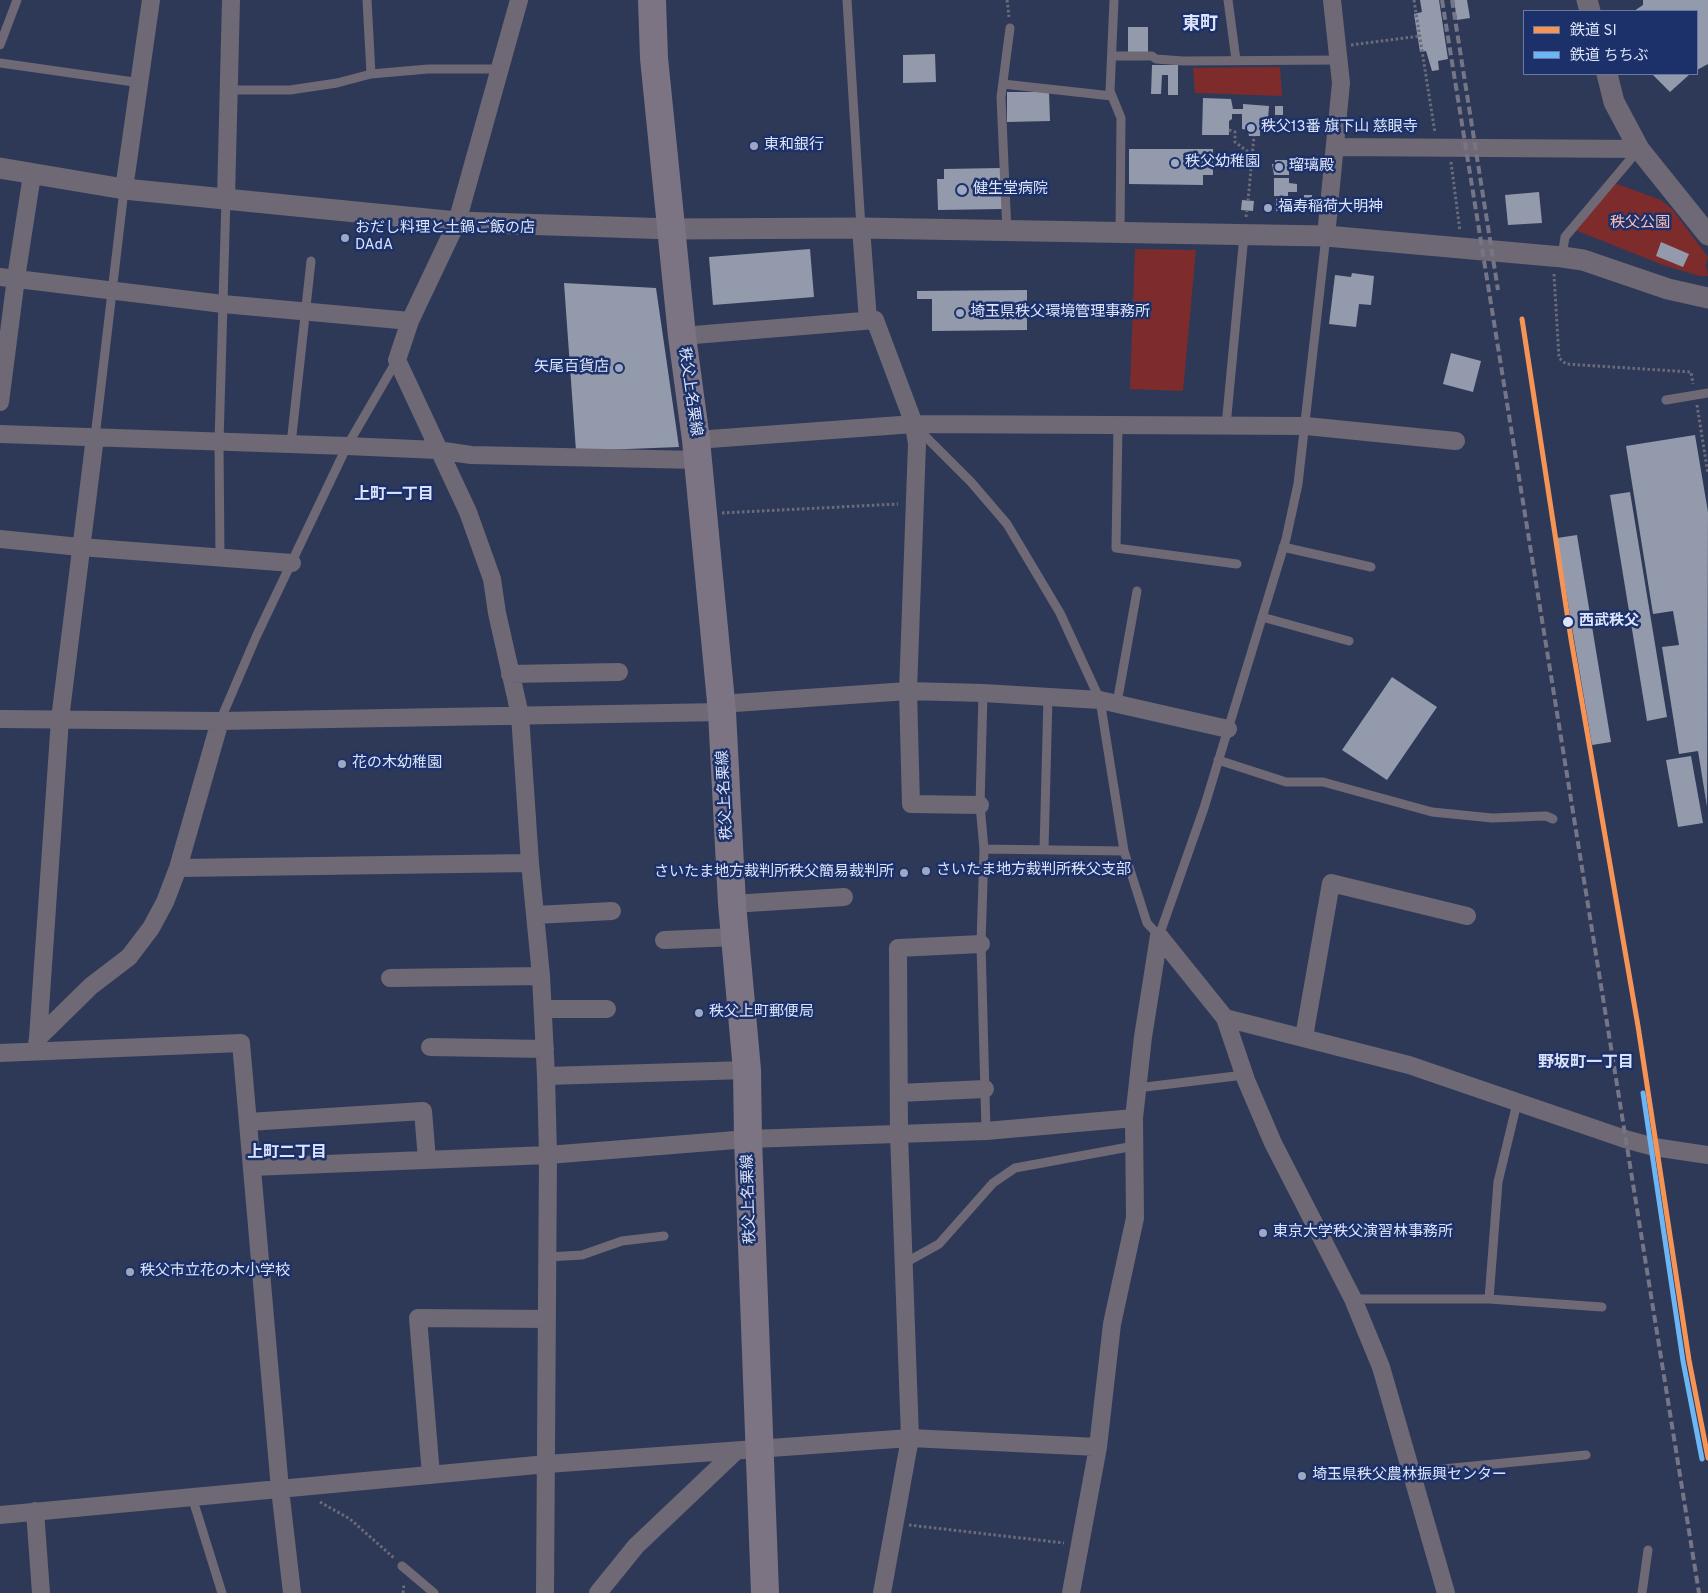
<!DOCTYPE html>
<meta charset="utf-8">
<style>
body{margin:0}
#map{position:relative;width:1708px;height:1593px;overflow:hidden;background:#2e3958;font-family:Overpass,"Noto Sans JP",sans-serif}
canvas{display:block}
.legend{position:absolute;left:1523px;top:10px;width:175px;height:65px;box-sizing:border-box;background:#1c316a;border:1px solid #6879a4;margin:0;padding:6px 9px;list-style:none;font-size:15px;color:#dbe4fa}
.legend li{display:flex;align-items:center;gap:10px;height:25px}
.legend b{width:25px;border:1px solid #6879a4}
</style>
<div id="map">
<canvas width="1708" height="1593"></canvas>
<ul class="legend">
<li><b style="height:6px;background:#f69456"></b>鉄道 SI</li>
<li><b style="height:6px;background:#6db6f5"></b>鉄道 ちちぶ</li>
</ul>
</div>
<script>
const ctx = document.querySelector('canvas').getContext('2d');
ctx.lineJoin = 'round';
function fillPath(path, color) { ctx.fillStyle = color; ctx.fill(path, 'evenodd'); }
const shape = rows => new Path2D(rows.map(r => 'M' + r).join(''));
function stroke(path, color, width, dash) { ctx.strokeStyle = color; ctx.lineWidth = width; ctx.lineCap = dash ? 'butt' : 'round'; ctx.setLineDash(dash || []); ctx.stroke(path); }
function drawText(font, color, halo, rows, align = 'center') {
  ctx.font = font + ' Overpass,"Noto Sans JP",sans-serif'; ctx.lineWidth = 5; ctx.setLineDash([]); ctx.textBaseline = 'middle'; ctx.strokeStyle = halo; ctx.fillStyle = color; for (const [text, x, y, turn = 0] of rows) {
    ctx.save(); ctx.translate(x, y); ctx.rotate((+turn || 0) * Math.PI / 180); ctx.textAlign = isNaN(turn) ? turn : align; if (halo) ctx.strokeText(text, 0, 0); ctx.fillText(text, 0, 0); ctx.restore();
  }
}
fillPath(shape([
 [1280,67,1282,96,1195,93,1193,68],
 [1617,184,1661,200,1672,209,1708,257,1706,265,1708,276,1700,276,1663,265,1575,230,1610,186],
 [1135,249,1196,250,1183,391,1130,389]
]), '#7e2b2c');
fillPath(shape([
 [1420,0,1439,0,1448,59,1438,61,1439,70,1432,71,1426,51,1420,52,1414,14,1422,12],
 [1454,0,1467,0,1470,18,1457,20],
 [1643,0,1708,0,1708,64,1697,70,1697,11,1634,11,1643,5],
 [1128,27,1148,27,1148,52,1128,52],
 [935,54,936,82,903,83,903,55],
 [1152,65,1178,65,1178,95,1168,95,1168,75,1162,75,1161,94,1151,94],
 [1652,74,1690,74,1670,92],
 [1007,92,1049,92,1050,121,1007,122],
 [1203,98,1231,99,1233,109,1243,109,1243,104,1269,106,1267,131,1260,131,1260,136,1249,136,1248,130,1242,129,1242,114,1232,114,1232,119,1229,121,1229,135,1202,135],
 [1275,106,1283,106,1283,115,1275,115],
 [1129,149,1213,149,1213,175,1203,175,1203,185,1129,184],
 [1275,160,1289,160,1289,175,1274,175,1272,164,1275,164],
 [1001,168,1002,209,938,210,937,179,944,179,944,169],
 [1274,178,1289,178,1289,183,1297,184,1297,192,1288,192,1288,196,1274,196],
 [1539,192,1542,223,1508,225,1505,195],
 [1304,195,1312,195,1312,203,1304,203],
 [1276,199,1302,199,1301,211,1276,211],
 [1242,200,1254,201,1253,211,1241,210],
 [1661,242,1689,254,1683,267,1656,256],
 [810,249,814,297,713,305,709,257],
 [1352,273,1374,276,1371,305,1359,304,1356,327,1329,324,1335,275,1351,277],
 [564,283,656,288,679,447,576,451],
 [1027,290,1027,330,932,331,932,299,917,299,917,291],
 [1451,353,1481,361,1473,392,1443,384],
 [1695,435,1708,512,1707,807,1698,751,1679,754,1662,647,1679,645,1673,611,1653,614,1626,446],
 [1630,492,1667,717,1647,721,1610,495],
 [1577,535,1611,742,1592,745,1557,538],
 [1392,677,1437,707,1387,780,1342,750],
 [1691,756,1703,823,1678,827,1666,760]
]), '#939aac');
stroke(shape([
 [1007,0,1009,17],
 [1414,0,1435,133],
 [1351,45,1420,36],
 [1229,130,1235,132,1235,142,1251,154],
 [1451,162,1460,231],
 [1248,201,1254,136],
 [1246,217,1247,210],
 [1554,274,1559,358,1566,364,1691,372,1693,384],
 [1697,405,1708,474],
 [722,513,898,504],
 [320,1502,350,1519,394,1558],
 [909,1525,1064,1543],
 [403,1593,404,1584]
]), '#6c6b7a', 3, [2.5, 2.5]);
stroke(shape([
 [367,0,371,74],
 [847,0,861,228],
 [1114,0,1110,91,1121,118,1120,233],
 [1228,0,1236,60],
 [0,45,17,0],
 [1113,56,1152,56,1156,59,1183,61,1340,60],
 [0,63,141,83],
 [1003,84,1112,96],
 [229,90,290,90,337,83,371,74,428,69,500,69],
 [1007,232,1001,97,1010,28],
 [1562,256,1565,237,1639,149],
 [1666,400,1708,393],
 [1118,425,1116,548,1237,564],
 [1226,426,1244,235],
 [917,428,971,482,1007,524,1060,613,1100,700,1124,851,1147,923,1159,936,1204,808,1286,539,1298,484,1326,236],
 [95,437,124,190],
 [291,444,311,261],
 [1283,547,1371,567],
 [220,558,219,442,226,198],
 [1262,617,1349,641],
 [983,693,980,805,984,849,981,944,986,1131],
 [1117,703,1137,591],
 [220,721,256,637,347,446,397,360],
 [1218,760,1286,782,1323,782,1432,812,1492,818,1546,816,1553,819],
 [984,849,1124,851],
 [1044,850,1048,697],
 [1137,1088,1244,1075],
 [548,1257,582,1255,622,1241,664,1236],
 [903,1264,939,1244,993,1183,1015,1168,1134,1146],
 [1353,1299,1489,1299,1498,1182,1517,1103],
 [1489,1299,1602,1307],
 [1412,1472,1586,1455],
 [192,1497,222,1593],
 [402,1566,434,1593],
 [1642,1593,1648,1550]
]), '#6e6975', 9);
stroke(shape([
 [519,0,457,222,410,321,397,360,468,512,492,579,497,613,520,715,530,863,541,976,546,1076,548,1155,545,1593],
 [1336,147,1639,149],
 [124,189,151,0],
 [226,198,231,0],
 [861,228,868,320],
 [1326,236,1341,83,1332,0],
 [0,277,223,304,410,321],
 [682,336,875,320,914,424,917,444,908,691,911,804,980,805],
 [0,402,16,278,32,175],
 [0,434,347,446,437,450,471,455,698,460],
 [696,440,914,424,1306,426,1456,441],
 [0,539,80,547,292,563],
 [510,674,619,672],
 [720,704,908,691,983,693,1100,700,1228,729],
 [0,719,220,721,722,712],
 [178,868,530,863],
 [732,904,844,897],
 [535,915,612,911],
 [1159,936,1225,1018,1246,1080,1273,1143,1353,1299,1381,1367,1446,1593],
 [664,940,735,937],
 [390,978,541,976],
 [543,1009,607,1009],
 [1225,1018,1409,1065,1625,1139,1654,1147,1708,1155],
 [1304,1037,1331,883,1467,916],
 [38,1038,91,986,129,957,151,928,165,902,178,868,220,721],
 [430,1047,545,1049],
 [36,1050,38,1038,60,719,95,437],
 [0,1053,241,1043,280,1489,292,1593],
 [546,1076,747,1070],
 [899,1093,985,1089],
 [248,1122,423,1111,427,1160],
 [252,1167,548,1155,748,1139,986,1131,1134,1118],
 [431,1475,418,1318,547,1319],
 [35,1511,41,1593],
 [0,1515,547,1464,910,1438,1098,1447],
 [598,1593,636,1546,735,1452],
 [882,1593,910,1438,899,1134,898,948,981,944],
 [1071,1593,1098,1447,1112,1324,1135,1218,1134,1118,1143,1037,1159,936]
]), '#6e6975', 18);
stroke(shape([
 [1587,0,1590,11],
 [1607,74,1614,102,1639,149,1708,235],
 [0,168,124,189,457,222,672,229,861,228,1326,236,1562,257,1583,260,1668,289,1708,298]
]), '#6e6975', 21);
stroke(shape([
 [652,0,654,58,682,336,696,440,722,712,732,904,747,1070,748,1139,765,1593]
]), '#7c7482', 28);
stroke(shape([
 [1442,0,1699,1593],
 [1452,0,1498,290]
]), '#757585', 4, [8, 4]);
stroke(shape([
 [1522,319,1571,639,1638,1026,1689,1360,1708,1458]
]), '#f69456', 5);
stroke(shape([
 [1643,1093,1683,1361,1702,1459]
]), '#6db6f5', 5);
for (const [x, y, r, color] of [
 [1251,128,5,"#9ea8c1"],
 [754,146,5,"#9ea8c1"],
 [1175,163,5,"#9ea8c1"],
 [1279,167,5,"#9ea8c1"],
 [962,190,6,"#9ea8c1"],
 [1268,208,5,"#9ea8c1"],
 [345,238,5,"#9ea8c1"],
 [960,313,5,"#9ea8c1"],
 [619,368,5,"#9ea8c1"],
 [1568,622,6,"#dbe4fa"],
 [342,764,5,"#9ea8c1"],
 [926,871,5,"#9ea8c1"],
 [904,873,5,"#9ea8c1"],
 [699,1013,5,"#9ea8c1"],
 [1263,1233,5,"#9ea8c1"],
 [130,1272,5,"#9ea8c1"],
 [1302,1476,5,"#9ea8c1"]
]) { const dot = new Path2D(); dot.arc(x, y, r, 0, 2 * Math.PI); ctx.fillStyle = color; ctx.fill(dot); stroke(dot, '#1c316a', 2); }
drawText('15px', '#dbe4fa', '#1c316a', [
 ["秩父13番 旗下山 慈眼寺",1261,128],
 ["東和銀行",764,146],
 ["秩父幼稚園",1185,163],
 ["瑠璃殿",1289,167],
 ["健生堂病院",973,190],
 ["福寿稲荷大明神",1278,208],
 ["おだし料理と土鍋ご飯の店",355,229],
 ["DAdA",355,246],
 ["埼玉県秩父環境管理事務所",970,313],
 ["矢尾百貨店",609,368,"right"],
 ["花の木幼稚園",352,764],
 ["さいたま地方裁判所秩父支部",936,871],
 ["さいたま地方裁判所秩父簡易裁判所",894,873,"right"],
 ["秩父上町郵便局",709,1013],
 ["東京大学秩父演習林事務所",1273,1233],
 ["秩父市立花の木小学校",140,1272],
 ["埼玉県秩父農林振興センター",1312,1476]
], 'left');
drawText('15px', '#fdbeb7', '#1c316a', [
 ["秩父公園",1640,224]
]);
drawText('15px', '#dbe4fa', '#1c316a', [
 ["秩父上名栗線",689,392,82],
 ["秩父上名栗線",726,795,-93],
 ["秩父上名栗線",750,1199,-92]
]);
drawText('bold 15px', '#dbe4fa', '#1c316a', [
 ["西武秩父",1579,622]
], 'left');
drawText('bold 16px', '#dbe4fa', '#1c316a', [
 ["上町一丁目",394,496],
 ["野坂町一丁目",1586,1064],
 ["上町二丁目",287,1154]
]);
drawText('bold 18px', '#dbe4fa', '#1c316a', [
 ["東町",1200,25]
]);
</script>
